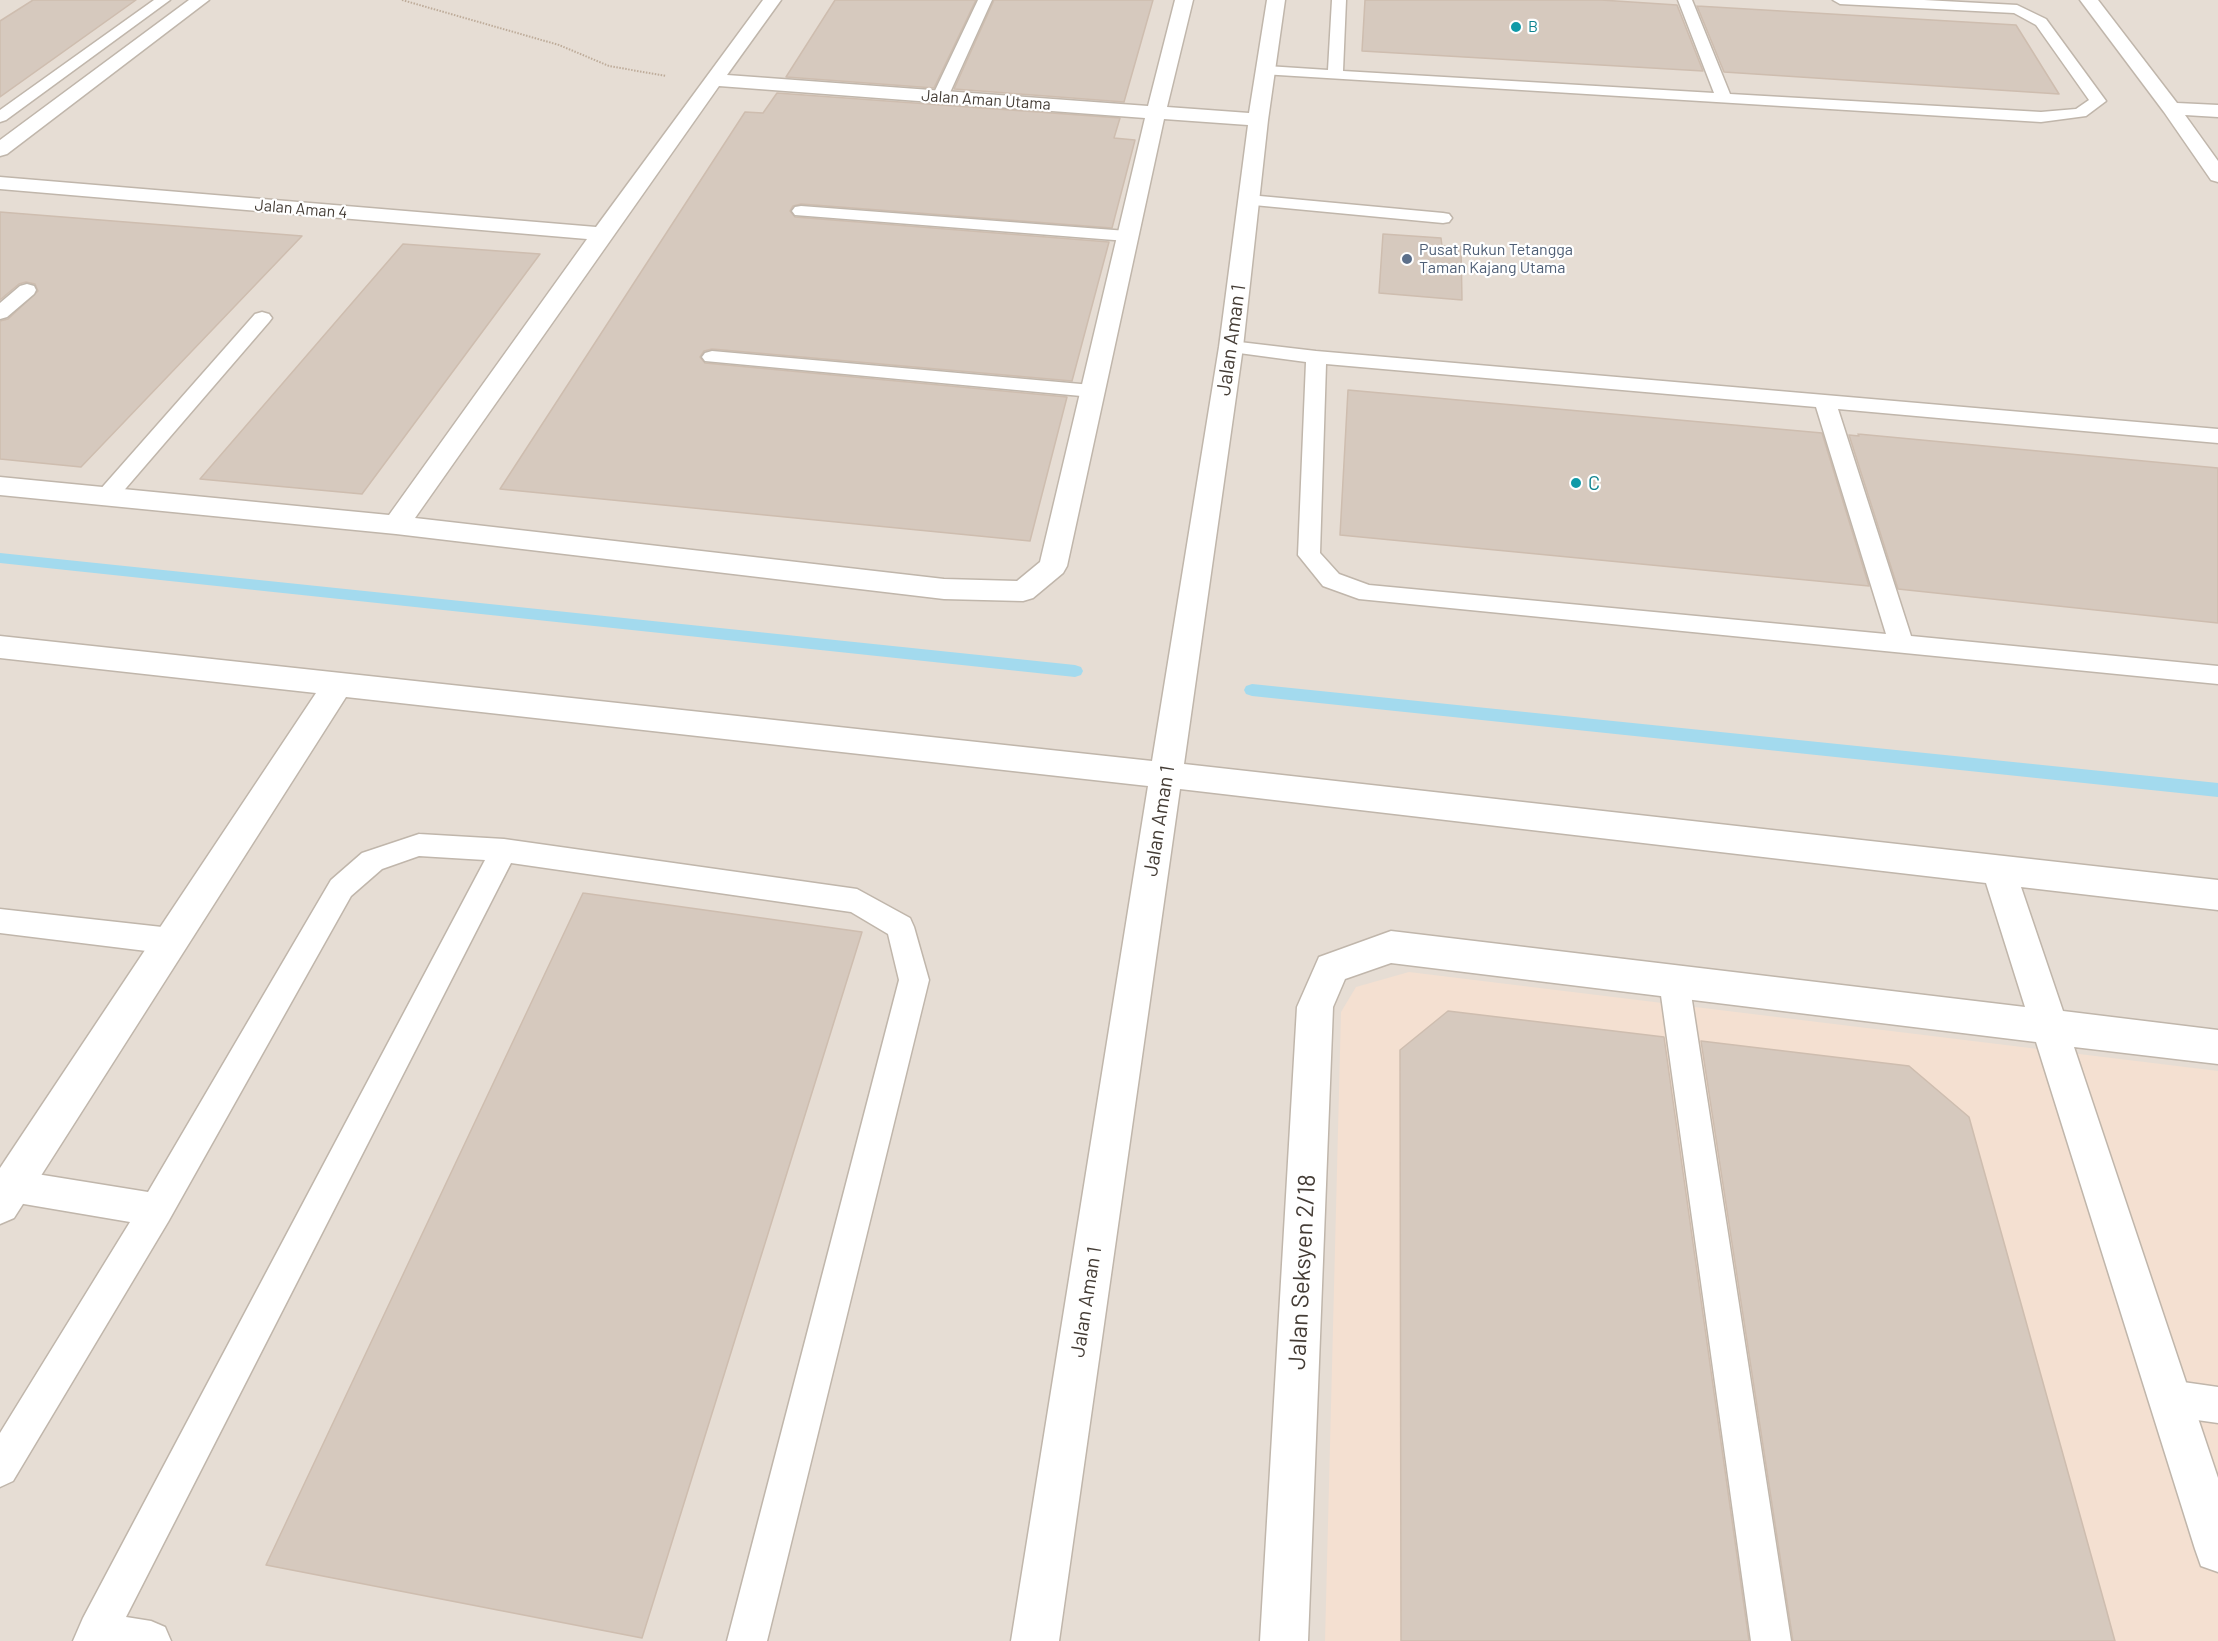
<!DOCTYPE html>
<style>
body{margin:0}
canvas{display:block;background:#f2ece5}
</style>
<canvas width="2218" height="1641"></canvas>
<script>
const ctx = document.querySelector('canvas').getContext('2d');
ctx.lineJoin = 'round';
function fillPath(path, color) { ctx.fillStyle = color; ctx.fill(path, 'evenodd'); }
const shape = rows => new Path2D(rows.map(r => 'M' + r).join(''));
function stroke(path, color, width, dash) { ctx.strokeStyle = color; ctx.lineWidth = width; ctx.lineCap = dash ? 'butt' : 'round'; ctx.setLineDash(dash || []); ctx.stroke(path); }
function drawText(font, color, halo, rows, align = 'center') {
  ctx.font = font + ' Barlow,sans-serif'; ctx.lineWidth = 4.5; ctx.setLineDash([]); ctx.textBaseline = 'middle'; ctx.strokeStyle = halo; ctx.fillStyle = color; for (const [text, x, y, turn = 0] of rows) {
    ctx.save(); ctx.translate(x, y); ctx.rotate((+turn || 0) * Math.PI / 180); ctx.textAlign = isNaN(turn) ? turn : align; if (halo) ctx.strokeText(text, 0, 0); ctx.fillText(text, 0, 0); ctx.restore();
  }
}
fillPath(shape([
 [0,0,2218,0,2218,1641,0,1641]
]), '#e6ddd4');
fillPath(shape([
 [1409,972,2218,1071,2218,1641,1325,1641,1341,1012,1356,987]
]), '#f4e0d1');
fillPath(shape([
 [0,553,1075,665,1081,667,1083,671,1081,675,1075,677,0,563,0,553],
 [1252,684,2218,783,2218,797,1252,696,1246,694,1244,690,1246,686,1252,684]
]), '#a3daee');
const building = shape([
 [33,0,136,0,0,97,0,21,33,0],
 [835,0,976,0,934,88,786,77,835,0],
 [994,0,1153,0,1124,102,954,89,994,0],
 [1365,0,1601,0,1677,5,1703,71,1362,51,1365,0],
 [1697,6,2016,25,2059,94,1724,72,1697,6],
 [777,93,1120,118,1114,138,1135,140,1112,228,801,204,793,206,790,211,795,217,1109,242,1072,381,712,349,704,351,700,357,705,363,1067,397,1030,541,500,489,745,112,763,113,777,93],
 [0,212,302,236,81,467,0,459,0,321,8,319,38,291,35,284,26,282,19,284,0,300,0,212],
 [1383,234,1441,238,1442,246,1461,247,1462,300,1379,293,1383,234],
 [403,244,540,254,362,494,200,479,403,244],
 [1348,390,1822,433,1869,586,1340,535,1348,390],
 [1858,434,2218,468,2218,623,1898,589,1849,435,1859,436,1858,434],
 [583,893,862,932,642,1638,266,1565,583,893],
 [1448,1011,1664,1037,1749,1641,1401,1641,1400,1050,1448,1011],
 [1701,1041,1909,1066,1969,1117,2115,1641,1793,1641,1701,1041]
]);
fillPath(building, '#d6c9be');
stroke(building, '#cebdaf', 1.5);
const service = shape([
 [154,0,170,0,6,120,0,122,0,110,154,0],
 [978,0,992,0,948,97,940,102,934,100,932,97,978,0],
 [1332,0,1346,0,1343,71,1714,93,1678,0,1692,0,1730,94,2041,112,2076,109,2089,100,2036,25,2014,13,1840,4,1833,0,1924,0,2017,5,2046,19,2106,101,2086,116,2041,122,1262,74,1259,71,1267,66,1328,70,1332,0],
 [1249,195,1443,213,1449,214,1452,218,1449,222,1443,223,1243,204,1240,200,1243,196,1249,195],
 [801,206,1127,231,1133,232,1136,236,1133,240,1127,241,795,215,792,211,795,207,801,206],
 [27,284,34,286,36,290,34,294,7,317,0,319,0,303,20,286,27,284],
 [262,312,269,314,272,318,269,322,114,502,106,504,98,502,95,497,98,492,255,314,262,312],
 [1231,341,1316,351,2218,429,2218,443,1838,409,1911,636,2218,666,2218,684,1359,599,1323,586,1298,555,1306,362,1224,351,1221,347,1224,343,1231,341],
 [1326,364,1816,407,1886,634,1369,585,1339,574,1320,553,1326,364],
 [712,351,1092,385,1099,387,1102,391,1099,395,1092,397,705,361,702,357,705,353,712,351],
 [419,834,504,839,857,889,910,918,914,927,929,980,767,1641,727,1641,899,980,888,934,851,912,511,863,126,1617,151,1621,165,1627,171,1641,73,1641,83,1618,485,860,419,856,382,869,351,896,168,1222,13,1481,0,1487,0,1433,130,1222,12,1202,0,1197,0,1175,12,1170,148,1192,331,880,362,853,419,834],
 [0,909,171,928,181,932,185,941,181,950,171,954,0,933,0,909],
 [1674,968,1684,972,1689,981,1791,1641,1751,1641,1659,981,1664,972,1674,968],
 [2169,1380,2218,1387,2218,1423,2169,1416,2156,1411,2151,1398,2156,1385,2169,1380]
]);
const minor = shape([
 [189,0,209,0,7,154,0,156,0,140,189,0],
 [763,0,781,0,727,75,1148,106,1175,0,1193,0,1167,107,1249,113,1267,0,1285,0,1268,120,1243,347,1184,764,2218,880,2218,910,2021,887,2063,1011,2218,1030,2218,1064,2074,1047,2218,1478,2218,1572,2201,1566,2195,1549,2036,1042,1391,963,1345,979,1333,1007,1308,1641,1260,1641,1297,1007,1319,957,1391,931,2025,1007,1986,883,1180,789,1059,1641,1011,1641,1148,786,346,697,14,1218,0,1224,0,1168,316,693,0,658,0,636,1152,761,1219,347,1248,125,1164,119,1067,566,1063,573,1033,598,1023,601,944,599,396,534,0,495,0,477,389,515,587,239,0,189,0,177,596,227,763,0],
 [719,86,1145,118,1040,562,1017,581,944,579,415,518,719,86],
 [2080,0,2098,0,2177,103,2218,105,2218,117,2185,115,2218,161,2218,182,2211,180,2164,112,2080,0]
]);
stroke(service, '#c0b6ab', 3);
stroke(minor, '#c0b6ab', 3);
stroke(shape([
 [402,0,559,45,609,66,666,76]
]), '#beac9a', 2, [1.5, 1.5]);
fillPath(service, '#fff');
fillPath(minor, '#fff');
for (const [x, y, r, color] of [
 [1516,27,6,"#0f9aa8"],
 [1407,259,6,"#5c6f8a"],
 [1576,483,6,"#0f9aa8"]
]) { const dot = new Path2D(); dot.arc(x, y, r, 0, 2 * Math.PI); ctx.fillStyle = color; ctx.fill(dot); stroke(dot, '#fff', 2); }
drawText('16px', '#0d838f', '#fff', [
 ["B",1528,27]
], 'left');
drawText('16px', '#443c35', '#fff', [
 ["Jalan Aman Utama",986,100,4],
 ["Jalan Aman 4",301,209,5]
]);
drawText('16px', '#4e5e75', '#fff', [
 ["Pusat Rukun Tetangga",1419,250],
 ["Taman Kajang Utama",1419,268]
], 'left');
drawText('20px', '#443c35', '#fff', [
 ["Jalan Aman 1",1231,340,-82],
 ["Jalan Aman 1",1159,821,-81],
 ["Jalan Aman 1",1086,1302,-81]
]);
drawText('20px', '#0d838f', '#fff', [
 ["C",1588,483]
], 'left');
drawText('24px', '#443c35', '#fff', [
 ["Jalan Seksyen 2/18",1302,1272,-87]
]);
</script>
